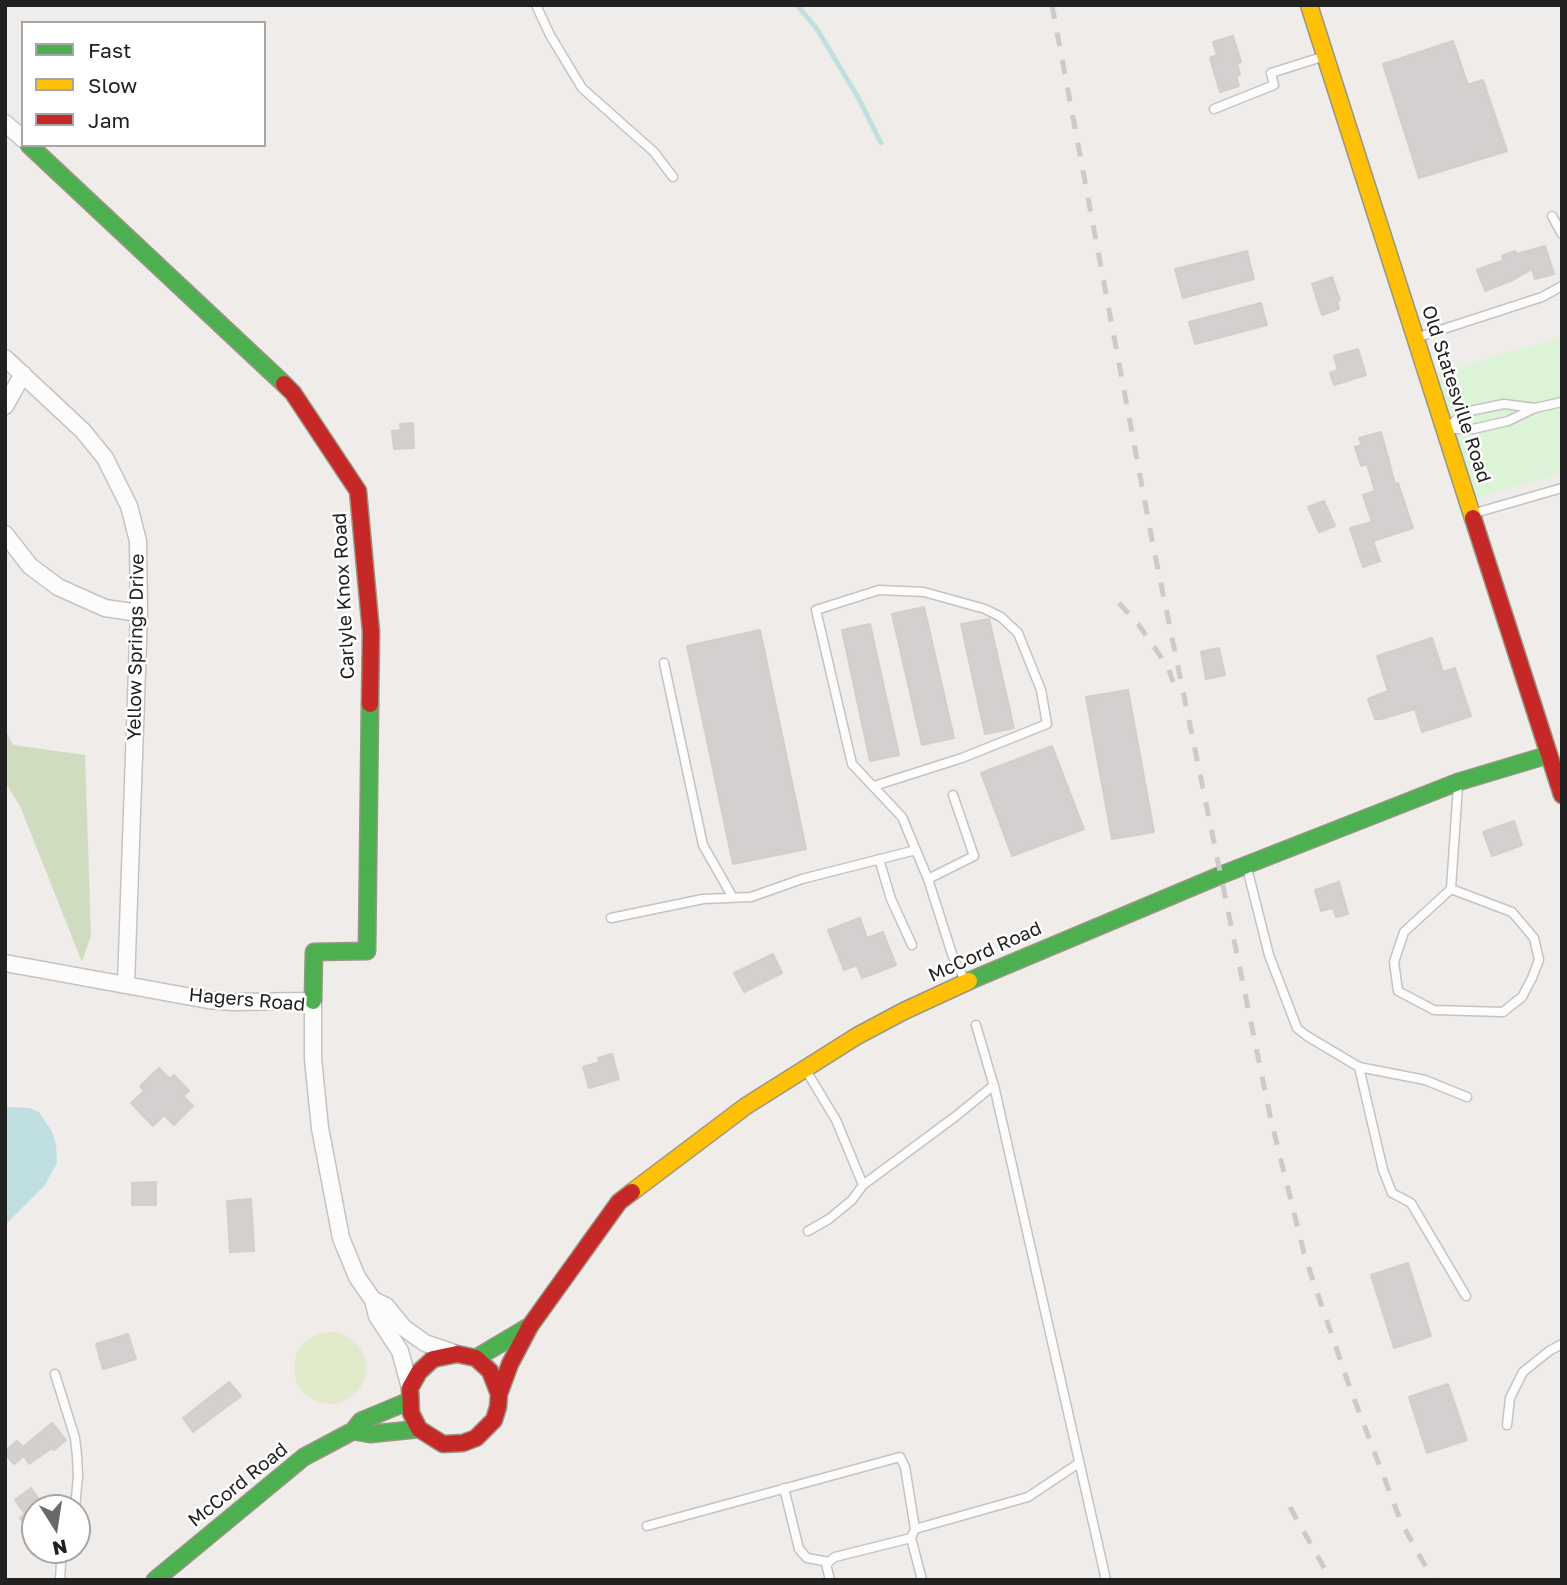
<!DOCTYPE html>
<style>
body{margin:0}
#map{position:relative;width:1567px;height:1585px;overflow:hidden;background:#efecea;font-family:"Golos Text",sans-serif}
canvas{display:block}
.frame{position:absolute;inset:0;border:7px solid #212121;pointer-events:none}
.legend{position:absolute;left:21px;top:21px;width:245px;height:126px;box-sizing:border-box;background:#fff;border:2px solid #a6a6a6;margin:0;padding:9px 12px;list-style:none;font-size:21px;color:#212121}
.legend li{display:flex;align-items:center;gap:14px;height:35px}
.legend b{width:35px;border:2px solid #a6a6a6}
.north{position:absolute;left:21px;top:1494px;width:70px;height:70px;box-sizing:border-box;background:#fff;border:2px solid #a6a6a6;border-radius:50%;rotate:168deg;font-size:19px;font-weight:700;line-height:28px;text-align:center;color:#212121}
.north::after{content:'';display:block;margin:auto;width:24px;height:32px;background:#696867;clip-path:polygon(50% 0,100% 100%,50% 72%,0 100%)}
</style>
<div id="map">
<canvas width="1567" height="1585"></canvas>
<div class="frame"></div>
<ul class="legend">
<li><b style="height:9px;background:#4caf50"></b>Fast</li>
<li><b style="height:9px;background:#ffc107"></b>Slow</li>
<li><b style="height:9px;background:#c62828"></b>Jam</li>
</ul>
<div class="north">N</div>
</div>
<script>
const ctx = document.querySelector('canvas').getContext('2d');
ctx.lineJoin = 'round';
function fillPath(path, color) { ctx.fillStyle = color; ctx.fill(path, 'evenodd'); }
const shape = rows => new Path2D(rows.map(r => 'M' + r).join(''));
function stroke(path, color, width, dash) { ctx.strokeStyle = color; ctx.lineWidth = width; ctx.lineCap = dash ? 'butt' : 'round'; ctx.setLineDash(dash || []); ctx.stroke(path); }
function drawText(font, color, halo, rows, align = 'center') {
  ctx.font = font + ' "Golos Text",sans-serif'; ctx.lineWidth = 5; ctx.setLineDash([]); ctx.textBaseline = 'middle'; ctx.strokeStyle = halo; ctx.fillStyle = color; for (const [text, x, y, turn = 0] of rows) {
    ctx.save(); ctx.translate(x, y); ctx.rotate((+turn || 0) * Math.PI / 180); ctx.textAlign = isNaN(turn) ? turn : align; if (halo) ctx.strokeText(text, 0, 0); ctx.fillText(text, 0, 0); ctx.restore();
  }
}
fillPath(shape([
 '294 1368a36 36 0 1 1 72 0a36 36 0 1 1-72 0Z'
]), '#e1eaca');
fillPath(shape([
 [5,729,13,745,85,755,91,935,82,962,20,806,5,782]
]), '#cfdcc0');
fillPath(shape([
 [1562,337,1562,473,1468,501,1428,376]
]), '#dcf3d7');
fillPath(shape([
 [5,1107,30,1108,39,1112,52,1132,56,1144,57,1163,45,1185,5,1225]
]), '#bfdfe1');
stroke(shape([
 [797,5,817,29,859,99,881,143]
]), '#bfdfe1', 5);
const building = shape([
 [1233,36,1241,62,1237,63,1240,75,1236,76,1239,86,1220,92,1210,58,1217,55,1213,42,1233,36],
 [1453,41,1468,85,1483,80,1507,151,1419,178,1383,64,1453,41],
 [1545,246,1554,274,1535,279,1532,269,1513,280,1485,291,1477,270,1504,260,1502,256,1515,251,1517,254,1545,246],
 [1247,251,1254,279,1183,298,1175,269,1247,251],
 [1332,277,1340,300,1337,301,1339,309,1322,315,1312,284,1332,277],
 [1261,303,1267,325,1195,344,1189,322,1261,303],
 [1358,349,1366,375,1334,385,1330,373,1338,370,1334,356,1358,349],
 [413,423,414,448,394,449,392,431,401,430,400,424,413,423],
 [1381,432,1395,484,1398,483,1413,528,1373,541,1380,561,1363,567,1350,528,1372,522,1363,495,1375,491,1367,464,1361,466,1355,447,1362,445,1359,438,1381,432],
 [1324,501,1335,526,1319,532,1308,507,1324,501],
 [924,607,954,738,922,745,892,614,924,607],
 [989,619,1014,728,985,734,961,624,989,619],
 [870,624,899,755,870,761,842,630,870,624],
 [760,630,806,849,733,864,687,646,760,630],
 [1432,638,1443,672,1455,668,1471,716,1422,732,1415,709,1381,719,1375,719,1368,699,1388,691,1377,656,1432,638],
 [1219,648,1225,675,1206,679,1201,652,1219,648],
 [1128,690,1154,832,1112,839,1086,697,1128,690],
 [1052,746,1084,829,1012,856,981,773,1052,746],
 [1514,821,1522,845,1492,856,1483,832,1514,821],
 [1339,882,1348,914,1336,917,1333,908,1321,911,1315,890,1339,882],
 [860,918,867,938,883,932,896,965,862,978,857,965,844,970,828,930,860,918],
 [773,954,782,973,744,992,734,973,773,954],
 [612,1054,619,1079,589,1088,583,1067,600,1062,598,1058,612,1054],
 [159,1068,170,1079,174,1075,189,1091,183,1096,193,1106,174,1125,164,1115,153,1126,131,1103,144,1091,140,1086,159,1068],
 [156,1182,156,1205,132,1205,132,1183,156,1182],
 [251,1199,254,1251,230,1252,227,1201,251,1199],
 [1408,1263,1431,1336,1394,1348,1371,1275,1408,1263],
 [128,1334,136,1359,103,1369,96,1344,128,1334],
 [229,1382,241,1396,193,1432,183,1418,229,1382],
 [1448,1384,1467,1440,1427,1453,1409,1397,1448,1384],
 [52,1423,66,1440,54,1450,52,1448,29,1464,24,1456,14,1464,5,1454,5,1451,17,1441,23,1447,52,1423],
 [31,1488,45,1508,35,1508,35,1539,20,1518,25,1514,15,1500,31,1488]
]);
fillPath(building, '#d4d0cf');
stroke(building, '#d2cecb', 2);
const lane = shape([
 [536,5,550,35,582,88,654,152,673,177],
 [1214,109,1274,85,1271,73,1322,57],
 [1552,216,1562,234],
 [1419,337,1542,297,1562,286],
 [1447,428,1465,412,1504,404,1535,408],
 [1447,429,1473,429,1508,421,1535,408,1562,402],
 [1475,513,1562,488],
 [664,663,703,845,732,896],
 [874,786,962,758,1047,724,1041,690,1018,633,1001,617,985,609,924,592,879,590,816,610,852,764,902,817,928,879,953,957,965,980],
 [879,859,891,899,912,945],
 [1247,868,1269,955,1297,1028,1307,1036,1359,1067,1425,1080,1467,1097],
 [928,879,974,856,953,795],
 [1451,889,1512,912,1534,938,1539,960,1532,978,1522,997,1503,1012,1434,1010,1398,991,1394,962,1404,932,1451,889,1458,785],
 [611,918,703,899,751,897,802,879,916,850],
 [976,1025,995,1090,1106,1580],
 [1359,1067,1383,1170,1392,1193,1411,1203,1466,1296],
 [807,1072,836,1120,863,1185],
 [808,1231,829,1219,852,1200,863,1185,956,1116,994,1085],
 [55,1374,75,1438,77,1456,78,1476,75,1508],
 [1507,1425,1510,1398,1523,1372,1549,1351,1562,1344],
 [784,1488,799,1549,807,1558,829,1562],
 [647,1526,900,1457,905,1467,915,1529],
 [60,1580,61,1563,64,1550],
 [830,1580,826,1564,835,1557,911,1538],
 [922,1580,911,1538,915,1529,1028,1497,1079,1463]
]);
const street = shape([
 [5,123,23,139],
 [5,358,83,431,105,458,129,506,138,541,139,613,126,984],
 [5,406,23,374],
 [5,534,30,566,58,587,105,608,139,613],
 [5,963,208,1000,232,1002,313,1001,313,1059,320,1128,341,1238,357,1277,373,1300,377,1316,400,1351,410,1388],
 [373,1300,386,1306,404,1328,425,1343,454,1353]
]);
const fast = shape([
 [29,145,284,384],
 [969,981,1221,875,1458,782,1548,755],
 [313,1001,314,952,367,951,370,704],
 [476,1358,530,1326],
 [353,1431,370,1434,419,1429],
 [155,1580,304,1457,353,1431,361,1421,409,1401]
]);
const slow = shape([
 [1309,5,1473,518],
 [632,1192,746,1106,857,1036,904,1011,969,981]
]);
const jam = shape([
 [284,384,293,393,358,491,371,632,370,704],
 [1473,518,1562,795],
 [457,1354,476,1358,490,1371,499,1394,498,1407,494,1420,476,1438,463,1443,443,1444,419,1429,411,1413,410,1388,419,1372,433,1359,457,1354],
 [499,1394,510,1364,530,1326,619,1202,632,1192]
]);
stroke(lane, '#c5c3c2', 11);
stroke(street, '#c5c3c2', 19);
stroke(fast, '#999682', 19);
stroke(slow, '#999682', 19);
stroke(jam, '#999682', 19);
stroke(lane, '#fdfcfc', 8);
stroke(street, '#fdfcfc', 16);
stroke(fast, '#4caf50', 16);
stroke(slow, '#ffc107', 16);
stroke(jam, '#c62828', 16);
stroke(shape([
 [1052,5,1153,545,1271,1120,1305,1257,1350,1388,1401,1522,1433,1580],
 [1119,603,1138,624,1168,667,1173,682],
 [1290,1507,1331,1580]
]), '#cbcbcb', 5, [14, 14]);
drawText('19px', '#212121', '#fff', [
 ["Old Statesville Road",1456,394,72],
 ["Carlyle Knox Road",344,596,-93],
 ["Yellow Springs Drive",136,647,-89],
 ["McCord Road",985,952,-24],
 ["Hagers Road",247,1000,5],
 ["McCord Road",238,1485,-39]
]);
</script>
